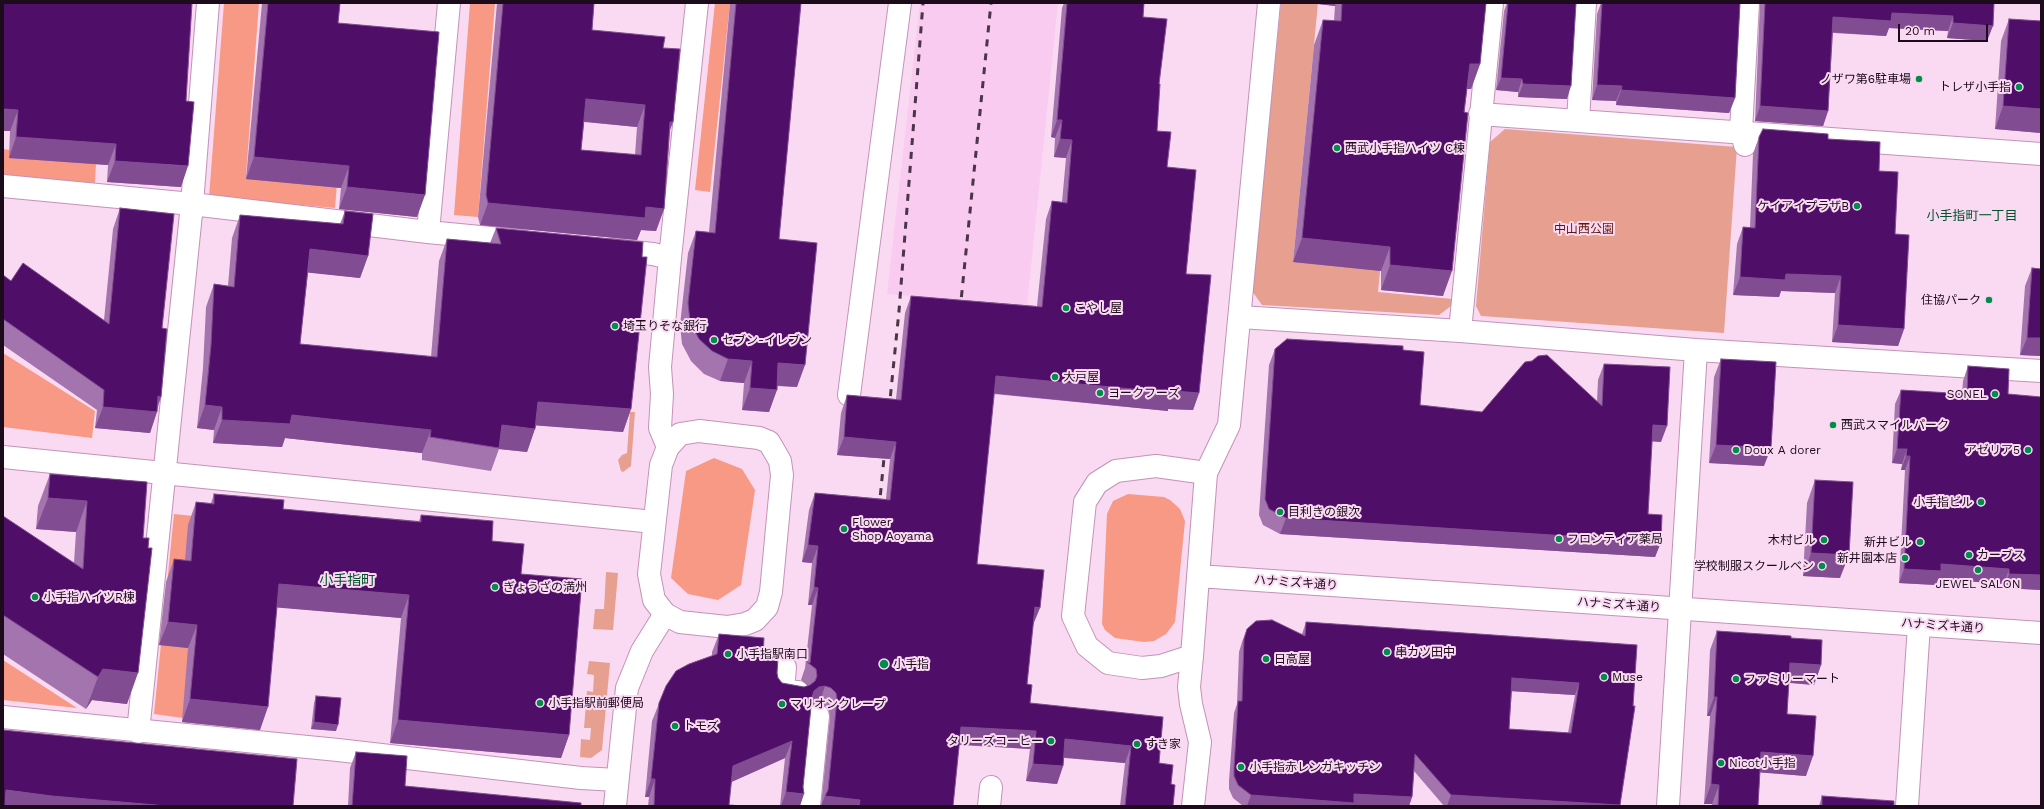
<!DOCTYPE html>
<meta charset="utf-8">
<style>
body{margin:0}
#map{position:relative;width:2044px;height:809px;overflow:hidden;background:#f9daf2;font-family:"Work Sans",sans-serif}
canvas{display:block}
.frame{position:absolute;inset:0;border:4px solid #1c0b1a;pointer-events:none}
.scale{position:absolute;left:1898px;top:24px;width:90px;height:18px;box-sizing:border-box;border:2px solid #1c0b1a;border-top:0;padding-left:5px;font-size:12px;line-height:14px;white-space:nowrap;color:#1c0b1a;-webkit-text-stroke:3px #f9daf2;paint-order:stroke}
</style>
<div id="map">
<canvas width="2044" height="809"></canvas>
<div class="frame"></div>
<div class="scale">20 m</div>
</div>
<script>
const ctx = document.querySelector('canvas').getContext('2d');
ctx.lineJoin = 'round';
function fillPath(path, color) { ctx.fillStyle = color; ctx.fill(path, 'evenodd'); }
const shape = rows => new Path2D(rows.map(r => 'M' + r).join(''));
function stroke(path, color, width, dash) { ctx.strokeStyle = color; ctx.lineWidth = width; ctx.lineCap = dash ? 'butt' : 'round'; ctx.setLineDash(dash || []); ctx.stroke(path); }
function drawText(font, color, halo, rows, align = 'center') {
  ctx.font = font + ' "Work Sans","Noto Sans JP",sans-serif'; ctx.lineWidth = 4; ctx.setLineDash([]); ctx.textBaseline = 'middle'; ctx.strokeStyle = halo; ctx.fillStyle = color; for (const [text, x, y, turn = 0] of rows) {
    ctx.save(); ctx.translate(x, y); ctx.rotate((+turn || 0) * Math.PI / 180); ctx.textAlign = isNaN(turn) ? turn : align; if (halo) ctx.strokeText(text, 0, 0); ctx.fillText(text, 0, 0); ctx.restore();
  }
}
fillPath(shape([
 [920,3,1058,3,1027,306,887,294]
]), '#f9cbf0');
fillPath(shape([
 [1281,3,1318,3,1293,262,1382,251,1378,292,1452,299,1451,306,1439,315,1262,305,1252,291],
 [1505,129,1737,147,1724,333,1481,316,1476,306,1490,142],
 [630,412,635,412,631,466,623,472,621,471,618,460,622,455,627,453],
 [606,572,618,573,613,630,593,629,595,609,604,609],
 [589,661,610,663,602,750,591,758,580,757,581,739,590,740,591,728,584,728,587,691,593,692,594,675,587,674]
]), '#e79f8f');
fillPath(shape([
 [224,3,259,3,246,175,337,183,335,208,209,197],
 [470,3,495,3,478,217,454,215],
 [715,3,730,3,710,192,695,190],
 [3,149,96,162,95,183,3,179],
 [3,353,95,411,92,438,3,427],
 [714,458,742,469,755,490,741,585,718,600,688,594,671,578,686,471],
 [1128,494,1164,497,1170,500,1180,509,1185,521,1175,622,1166,634,1154,641,1144,642,1115,638,1105,630,1102,624,1107,514,1113,501],
 [174,514,203,517,183,718,154,714],
 [3,660,77,708,3,700]
]), '#f79984');
const minor = shape([
 [1480,114,2041,154],
 [1578,121,1585,3],
 [1745,145,1741,131,1748,3],
 [3,186,192,204,428,232,521,241],
 [428,232,449,3],
 [613,250,653,254,670,258],
 [1240,317,1460,331,1696,350,1668,806],
 [1460,331,1492,3],
 [1696,350,2041,371],
 [849,395,900,3],
 [668,447,660,428,662,394,660,367,670,258,697,3],
 [1206,473,1229,425,1269,3],
 [1192,656,1189,687,1191,704,1200,742,1193,806],
 [785,667,783,691,798,692],
 [3,717,338,750,581,778,617,780],
 [138,732,192,204,208,3],
 [615,806,627,688,642,651,665,614],
 [809,806,818,716],
 [989,806,991,787],
 [1907,806,1919,625]
]);
const tertiary = shape([
 [699,431,759,438,769,442,780,461,782,475,771,592,767,607,755,620,745,624,727,627,680,622,665,614,654,600,649,574,661,465,668,447,680,434,699,431],
 [3,457,654,522],
 [1156,466,1206,473,1192,656,1161,666,1142,668,1108,663,1087,646,1073,616,1085,502,1097,483,1116,471,1156,466],
 [1198,576,2041,633]
]);
stroke(minor, '#c392b9', 24);
stroke(tertiary, '#c392b9', 24);
stroke(minor, '#fff', 22);
stroke(tertiary, '#fff', 22);
stroke(shape([
 [960,311,991,3],
 [889,410,899,311,923,3],
 [879,509,885,448]
]), '#4a3647', 3, [7, 7]);
fillPath(shape([
 [3,3,181,187,107,182,108,165,9,158,10,131],
 [262,3,340,3,338,23,417,217,339,209,341,188,246,179],
 [497,3,594,3,592,30,663,48,670,132,664,209,656,231,641,230,637,240,480,225,478,217],
 [584,122,637,127,635,155,581,150],
 [730,3,801,3,779,239,797,387,777,386,769,412,742,410,744,383,720,381,704,374,691,361,682,344,680,325,688,253,696,231,709,232],
 [1064,3,1144,3,1143,17,1159,84,1157,131,1167,167,1186,274,1199,393,1193,410,1168,409,1168,411,994,394,977,564,1033,625,1027,684,1030,703,1163,717,1159,763,1171,784,1173,806,1120,806,1125,763,1064,758,1063,766,1057,784,1026,781,1030,749,959,745,953,806,821,806,830,717,829,711,825,706,819,704,813,705,811,706,800,806,780,806,785,758,731,782,729,805,743,806,648,806,649,797,645,797,652,721,666,686,712,656,712,652,719,634,763,657,777,673,778,678,782,683,804,687,808,686,801,680,805,668,812,605,808,605,812,563,802,562,809,510,815,493,886,499,890,459,837,455,841,413,847,395,896,399,905,313,911,296,1037,306,1046,219,1052,201,1062,202,1066,158,1054,157,1055,138,1051,137,1062,8],
 [1318,3,1486,3,1480,64,1471,89,1467,89,1443,296,1381,290,1381,271,1293,262,1314,45,1323,20,1334,21,1335,6,1318,4],
 [1507,3,1576,3,1567,99,1518,97,1518,92,1496,90,1504,11],
 [1601,3,1740,3,1735,98,1729,113,1616,105,1616,101,1592,100,1597,14],
 [1760,3,1994,3,1987,41,1947,38,1948,31,1889,28,1886,36,1833,33,1828,111,1823,126,1755,121],
 [2009,19,2041,21,2041,133,1995,129,2001,41],
 [1759,137,1828,139,1879,171,1895,234,1904,329,1898,346,1832,342,1835,293,1781,291,1779,297,1733,295,1737,244,1743,227,1750,228,1753,154],
 [120,208,162,328,161,397,150,433,95,428,97,410,3,345,3,275,11,281,104,320,113,229],
 [345,211,368,256,360,278,308,272,300,344,431,357,439,261,447,239,490,243,496,228,631,409,623,432,536,425,527,452,499,449,491,471,422,460,422,453,285,438,282,447,213,443,214,430,197,428,203,368,206,307,214,284,228,286,232,238,240,215,340,224],
 [2032,268,2041,269,2041,356,2020,355,2025,286],
 [1275,349,1403,350,1420,405,1482,412,1597,402,1598,380,1604,364,1661,442,1652,441,1648,514,1661,542,1655,557,1280,534,1263,525,1259,515,1269,365],
 [1721,359,1764,466,1709,463,1714,377],
 [1968,366,2008,394,2041,397,2041,590,2004,588,2004,584,1938,579,1936,585,1899,583,1905,470,1901,470,1902,464,1892,463,1895,404,1901,390,1962,394,1963,381],
 [50,474,147,482,127,704,92,700,86,709,3,654,3,516,74,563,76,532,36,529,38,506],
 [1815,480,1840,578,1803,576,1807,503],
 [214,494,283,509,419,521,421,515,492,541,521,574,569,735,561,758,390,743,401,618,277,607,260,730,182,722,188,648,159,645,166,582,174,559,185,560,188,525,196,502,211,503],
 [1306,622,1637,645,1620,806,1444,806,1414,771,1412,797,1409,806,1243,806,1233,798,1229,789,1229,781,1234,713,1237,704,1239,652,1242,642,1247,629,1302,634],
 [1512,691,1575,695,1568,733,1509,729],
 [1717,631,1791,638,1821,665,1814,685,1789,683,1787,714,1806,776,1760,772,1758,806,1711,806,1712,804,1704,804,1710,716,1707,716,1710,650],
 [316,696,336,731,311,729,314,703],
 [356,752,405,786,581,806,348,806,350,768],
 [1822,796,1894,806,1819,806]
]), '#a474ae');
fillPath(shape([
 [1319,3,1336,3,1335,6,1318,4],
 [1892,13,1953,16,1948,31,1889,28,1886,36,1828,32,1833,17],
 [1953,23,1993,26,1987,41,1947,38],
 [1470,64,1480,64,1471,89,1461,89],
 [1501,78,1522,79,1518,92,1496,90],
 [1523,84,1571,86,1567,99,1518,97],
 [1597,85,1622,86,1616,101,1592,100],
 [1621,90,1735,98,1729,113,1616,105],
 [586,99,645,105,637,127,578,121],
 [1760,106,1828,111,1823,126,1755,121],
 [2003,106,2041,109,2041,133,1995,129],
 [3,109,18,110,10,131,3,131],
 [1057,120,1062,120,1055,138,1051,137],
 [670,122,673,122,665,144],
 [16,137,116,144,108,165,9,158],
 [1060,139,1072,140,1066,158,1054,157],
 [254,157,349,166,341,188,246,179],
 [115,161,188,166,181,187,107,182],
 [347,187,425,195,417,217,339,209],
 [488,203,646,207,664,209,656,231,641,230,637,240,480,225],
 [1302,238,1390,247,1381,271,1293,262],
 [310,249,368,256,360,278,302,272],
 [1390,265,1452,271,1443,296,1381,290],
 [1786,274,1841,276,1835,293,1781,291,1779,297,1733,295,1740,277],
 [1838,325,1904,329,1898,346,1832,342],
 [2027,338,2041,338,2041,356,2020,355],
 [728,359,752,361,744,383,720,381],
 [778,363,805,365,797,387,770,385],
 [996,376,1174,391,1199,393,1193,410,1168,409,1168,411,990,393],
 [750,388,777,390,769,412,742,410],
 [158,396,161,397,155,412,157,412,150,433,95,428,103,407],
 [538,402,631,409,623,432,530,425],
 [205,405,222,407,214,430,197,428],
 [292,415,431,430,422,453,285,438,282,447,213,443,222,420],
 [502,425,535,429,527,452,499,449],
 [1653,425,1667,426,1661,442,1647,441],
 [844,437,896,442,890,459,837,455],
 [1716,445,1771,448,1764,466,1709,463],
 [1897,449,1907,449,1902,464,1892,463],
 [1906,456,1910,456,1905,470,1901,470],
 [48,498,87,501,76,532,36,529],
 [1286,518,1661,542,1655,557,1280,534],
 [808,545,818,546,812,563,802,562],
 [1811,553,1849,555,1840,578,1803,576],
 [1941,564,2009,569,2004,584,1938,579,1936,585,1899,583,1904,569],
 [2009,574,2041,575,2041,590,2004,588],
 [279,584,409,595,401,618,271,607],
 [814,587,818,588,812,605,808,605],
 [1035,607,1040,608,1033,625,1028,625],
 [168,622,197,625,188,648,159,645],
 [1790,663,1821,665,1814,685,1783,682],
 [103,669,138,673,127,704,92,700,86,709,98,677],
 [1512,678,1579,683,1575,695,1508,691],
 [825,686,819,704,813,705,808,709,814,691,819,687],
 [1714,697,1717,697,1710,716,1707,716],
 [190,699,268,707,260,730,182,722],
 [398,720,569,735,561,758,390,743],
 [314,722,338,725,336,731,311,729],
 [961,727,1036,731,1030,749,954,744],
 [1065,739,1131,746,1125,763,1059,757],
 [792,741,785,758,727,784,733,766],
 [1761,752,1813,756,1806,776,1754,772],
 [1033,764,1063,766,1057,784,1026,781],
 [651,779,655,779,649,797,645,797],
 [1711,784,1719,785,1712,804,1704,804],
 [6,790,167,806,3,806],
 [786,792,804,794,800,806,781,806],
 [1354,794,1412,797,1409,806,1247,806,1251,795],
 [1451,795,1620,805,1620,806,1447,806],
 [825,796,860,800,858,806,821,806]
]), '#824c92');
const building = shape([
 [3,3,192,3,186,101,194,102,188,166,115,161,116,144,16,137,18,110,3,109,3,3],
 [268,3,340,3,338,23,439,32,425,195,347,187,349,166,254,157,268,3],
 [503,3,594,3,592,30,665,37,663,48,680,49,673,122,670,122,664,209,646,207,645,218,488,203,486,195,503,3],
 [586,99,645,105,641,155,581,150,586,99],
 [736,3,801,3,779,239,817,243,805,365,778,363,777,390,750,388,752,361,728,359,712,351,699,339,690,322,688,303,696,231,715,233,736,3],
 [1067,3,1144,3,1143,17,1167,19,1159,84,1160,84,1157,131,1171,132,1167,167,1196,170,1186,274,1211,275,1199,393,1174,391,1174,393,996,376,977,564,1044,570,1040,608,1035,607,1027,684,1032,685,1030,703,1163,717,1159,763,1173,765,1171,784,1175,785,1173,806,1125,806,1131,746,1065,739,1063,766,1033,764,1036,731,961,727,953,806,859,806,860,800,825,796,828,790,837,699,836,693,831,688,825,686,819,687,814,691,812,697,803,787,804,794,786,792,792,741,733,766,729,805,743,806,654,806,655,779,651,779,659,703,666,686,676,671,689,664,717,654,719,634,764,638,763,657,778,659,777,673,778,678,782,683,804,687,810,685,815,681,817,676,816,669,807,662,810,663,818,588,814,587,818,546,808,545,815,493,890,500,896,442,844,437,847,395,901,400,911,296,1042,307,1052,201,1067,203,1072,140,1060,139,1062,120,1057,120,1067,3],
 [1342,3,1486,3,1480,64,1470,64,1464,112,1468,113,1452,271,1390,265,1390,247,1302,238,1323,20,1341,21,1342,3],
 [1508,3,1576,3,1571,86,1523,84,1522,79,1501,78,1508,3],
 [1602,3,1740,3,1735,98,1621,90,1622,86,1597,85,1602,3],
 [1765,3,1994,3,1993,26,1953,23,1953,16,1892,13,1891,21,1833,17,1828,111,1760,106,1765,3],
 [2009,19,2041,21,2041,109,2003,106,2009,19],
 [1763,129,1828,134,1828,139,1880,142,1879,171,1898,172,1895,234,1909,235,1904,329,1838,325,1841,276,1786,274,1785,280,1740,277,1743,227,1755,228,1759,137,1763,129],
 [120,208,174,214,162,328,167,329,161,397,158,396,157,412,103,407,104,390,3,319,3,275,11,281,23,263,109,324,120,208],
 [345,211,373,214,368,256,310,249,300,344,437,357,447,239,501,244,496,228,643,242,642,257,647,257,631,409,538,402,535,429,502,425,499,448,430,437,431,430,292,415,290,424,222,420,222,407,205,405,211,345,214,284,234,287,240,215,343,224,345,211],
 [2032,268,2041,269,2041,338,2027,338,2032,268],
 [1287,339,1403,346,1403,350,1424,352,1420,405,1482,412,1525,362,1532,361,1538,356,1547,355,1602,406,1604,364,1670,367,1667,426,1653,425,1648,514,1662,515,1661,542,1286,518,1269,509,1265,499,1275,349,1287,339],
 [1721,359,1776,362,1771,448,1716,445,1721,359],
 [1968,366,2009,369,2008,394,2041,397,2041,575,2009,574,2009,569,1941,564,1941,571,1904,569,1910,456,1906,456,1907,449,1897,449,1901,390,1967,394,1968,366],
 [50,474,147,482,143,538,149,538,148,548,152,548,138,673,103,669,98,677,3,615,3,516,83,569,87,501,48,498,50,474],
 [1815,480,1853,482,1849,555,1811,553,1815,480],
 [214,494,284,500,283,509,421,522,421,515,493,521,492,541,524,544,521,574,582,579,569,735,398,720,409,595,279,584,268,707,190,699,197,625,168,622,174,559,191,561,196,502,214,504,214,494],
 [1272,620,1305,636,1306,622,1637,645,1633,706,1635,706,1620,805,1451,795,1415,754,1412,797,1354,794,1354,803,1251,795,1238,785,1234,776,1234,768,1238,701,1242,701,1244,639,1247,629,1256,621,1272,620],
 [1512,678,1579,683,1571,733,1509,729,1512,678],
 [1717,631,1791,636,1791,638,1822,640,1821,665,1790,663,1787,714,1816,716,1813,756,1761,752,1758,806,1718,806,1719,785,1711,784,1717,697,1714,697,1717,631],
 [316,696,341,698,338,725,314,722,316,696],
 [3,730,297,759,293,806,167,806,52,796,6,790,5,806,3,806,3,730],
 [356,752,407,756,405,786,581,803,581,806,352,806,356,752],
 [1822,796,1894,801,1894,806,1822,806,1822,796]
]);
fillPath(building, '#4f0f69');
stroke(building, '#824c92', 1);
for (const [x, y, r, color] of [
 [1919,79,4,"#008c4a"],
 [2019,87,4,"#008c4a"],
 [1337,148,4,"#008c4a"],
 [1857,206,4,"#008c4a"],
 [1989,300,4,"#008c4a"],
 [1066,308,4,"#008c4a"],
 [615,326,4,"#008c4a"],
 [714,340,4,"#008c4a"],
 [1055,377,4,"#008c4a"],
 [1100,393,4,"#008c4a"],
 [1995,394,4,"#008c4a"],
 [1833,425,4,"#008c4a"],
 [1736,450,4,"#008c4a"],
 [2028,450,4,"#008c4a"],
 [1981,502,4,"#008c4a"],
 [1280,512,4,"#008c4a"],
 [844,529,4,"#008c4a"],
 [1559,539,4,"#008c4a"],
 [1824,540,4,"#008c4a"],
 [1920,542,4,"#008c4a"],
 [1969,555,4,"#008c4a"],
 [1905,558,4,"#008c4a"],
 [1822,566,4,"#008c4a"],
 [1978,570,4,"#008c4a"],
 [495,587,4,"#008c4a"],
 [35,597,4,"#008c4a"],
 [1387,652,4,"#008c4a"],
 [728,654,4,"#008c4a"],
 [1266,659,4,"#008c4a"],
 [884,664,5,"#008c4a"],
 [1604,677,4,"#008c4a"],
 [1736,679,4,"#008c4a"],
 [540,703,4,"#008c4a"],
 [782,704,4,"#008c4a"],
 [675,726,4,"#008c4a"],
 [1051,741,4,"#008c4a"],
 [1137,744,4,"#008c4a"],
 [1721,763,4,"#008c4a"],
 [1241,767,4,"#008c4a"]
]) { const dot = new Path2D(); dot.arc(x, y, r, 0, 2 * Math.PI); ctx.fillStyle = color; ctx.fill(dot); stroke(dot, '#f9daf2', 1.5); }
drawText('12px', '#1c0b1a', '#f9daf2', [
 ["ノザワ第6駐車場",1911,79,"right"],
 ["トレザ小手指",2011,87,"right"],
 ["西武小手指ハイツ C棟",1345,148],
 ["ケイアイプラザB",1849,206,"right"],
 ["住協パーク",1981,300,"right"],
 ["こやし屋",1074,308],
 ["埼玉りそな銀行",623,326],
 ["セブン-イレブン",722,340],
 ["大戸屋",1063,377],
 ["ヨークフーズ",1108,393],
 ["SONEL",1987,394,"right"],
 ["西武スマイルパーク",1841,425],
 ["Doux A dorer",1744,450],
 ["アゼリア5",2020,450,"right"],
 ["小手指ビル",1973,502,"right"],
 ["目利きの銀次",1288,512],
 ["Flower",852,522],
 ["Shop Aoyama",852,536],
 ["フロンティア薬局",1567,539],
 ["木村ビル",1816,540,"right"],
 ["新井ビル",1912,542,"right"],
 ["カーブス",1977,555],
 ["新井園本店",1897,558,"right"],
 ["学校制服スクールベン",1814,566,"right"],
 ["JEWEL SALON",1978,584,"center"],
 ["ぎょうざの満州",503,587],
 ["小手指ハイツR棟",43,597],
 ["串カツ田中",1395,652],
 ["小手指駅南口",736,654],
 ["日高屋",1274,659],
 ["小手指",893,664],
 ["Muse",1612,677],
 ["ファミリーマート",1744,679],
 ["小手指駅前郵便局",548,703],
 ["マリオンクレープ",790,704],
 ["トモズ",683,726],
 ["タリーズコーヒー",1043,741,"right"],
 ["すき家",1145,744],
 ["Nicot小手指",1729,763],
 ["小手指赤レンガキッチン",1249,767]
], 'left');
drawText('12px', '#5f1809', '#f9daf2', [
 ["中山西公園",1584,229]
]);
drawText('12px', '#1c0b1a', '#f9daf2', [
 ["ハナミズキ通り",1296,583,4],
 ["ハナミズキ通り",1619,605,4],
 ["ハナミズキ通り",1943,626,4]
]);
drawText('13px', '#005228', '#f9daf2', [
 ["小手指町一丁目",1972,216]
]);
drawText('14px', '#005228', '#f9daf2', [
 ["小手指町",347,581]
]);
</script>
